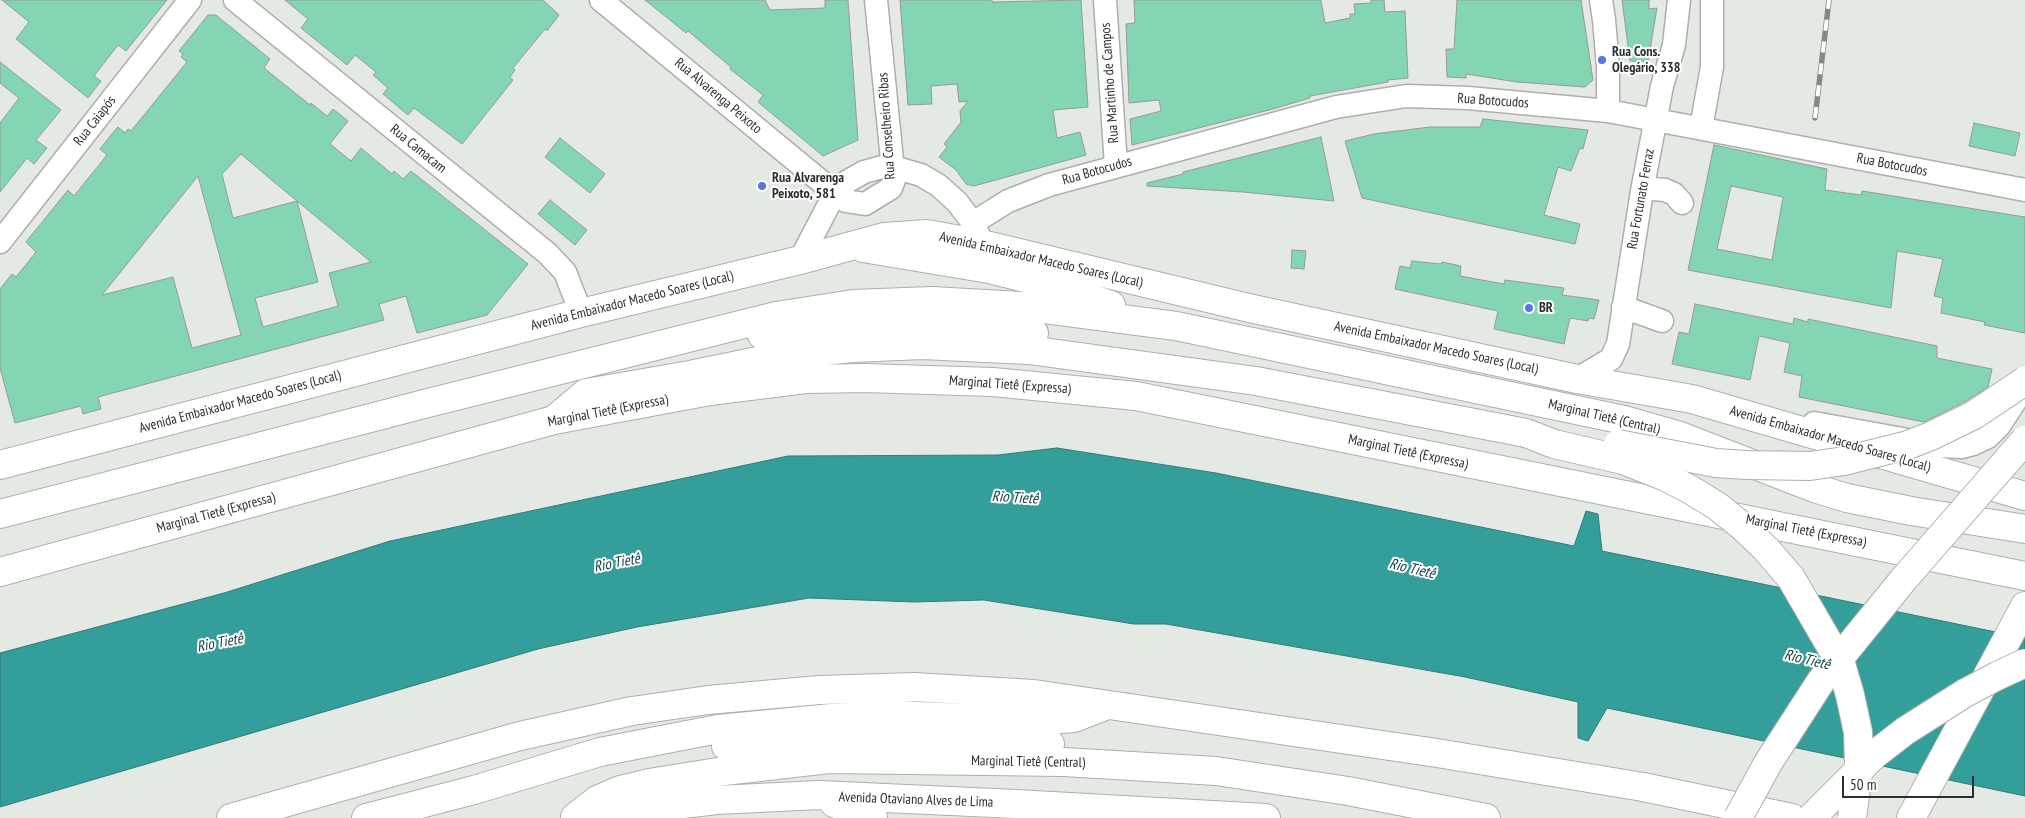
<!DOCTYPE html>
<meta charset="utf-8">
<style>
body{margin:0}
#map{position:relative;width:2025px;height:818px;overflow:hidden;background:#e5e9e4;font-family:"PT Sans Narrow",sans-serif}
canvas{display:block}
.scale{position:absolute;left:1842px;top:776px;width:132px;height:22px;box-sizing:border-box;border:2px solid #2c2e2c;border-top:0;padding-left:6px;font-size:15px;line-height:18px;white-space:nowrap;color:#2c2e2c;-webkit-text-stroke:4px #fff;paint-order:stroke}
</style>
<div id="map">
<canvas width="2025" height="818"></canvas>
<div class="scale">50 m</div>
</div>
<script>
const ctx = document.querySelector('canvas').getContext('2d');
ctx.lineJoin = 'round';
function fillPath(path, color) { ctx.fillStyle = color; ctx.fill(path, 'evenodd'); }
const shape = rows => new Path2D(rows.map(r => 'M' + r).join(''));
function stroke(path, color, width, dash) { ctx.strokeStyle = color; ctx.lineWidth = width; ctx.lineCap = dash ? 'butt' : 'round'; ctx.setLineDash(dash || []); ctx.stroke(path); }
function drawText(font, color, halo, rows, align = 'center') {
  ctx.font = font + ' "PT Sans Narrow",sans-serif'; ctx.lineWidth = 4; ctx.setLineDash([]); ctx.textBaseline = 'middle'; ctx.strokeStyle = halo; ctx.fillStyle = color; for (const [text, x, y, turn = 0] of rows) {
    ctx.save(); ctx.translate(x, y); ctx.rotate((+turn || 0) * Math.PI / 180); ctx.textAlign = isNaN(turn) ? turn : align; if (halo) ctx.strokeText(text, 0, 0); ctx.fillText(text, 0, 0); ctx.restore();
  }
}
const water = shape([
 [1057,448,1216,473,1574,546,1586,511,1598,514,1602,551,2025,638,2025,796,1607,708,1588,741,1578,738,1578,702,1465,677,1166,624,1134,624,984,600,914,602,809,598,637,627,538,649,0,807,0,653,224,593,390,541,788,456,998,455,1057,448]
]);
fillPath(water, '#339e9a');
stroke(water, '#317c79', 1);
const building = shape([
 [2,0,167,0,126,51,118,45,94,76,101,81,88,98,16,39,29,22,2,0],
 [285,0,543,0,559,15,547,31,545,29,513,68,515,70,510,77,513,80,462,144,414,108,408,115,383,94,388,88,373,75,376,72,355,55,347,65,301,28,308,19,285,0],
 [645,0,765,0,770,10,825,8,825,0,848,0,858,140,823,156,758,102,763,95,730,69,731,67,688,31,686,33,645,0],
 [900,0,992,0,992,2,1081,0,1088,107,1053,110,1057,138,1080,132,1086,155,974,186,966,184,956,170,939,157,947,147,944,144,961,122,960,111,968,101,959,102,957,84,931,86,932,104,908,105,900,0],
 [1134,0,1321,0,1325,23,1350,18,1350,14,1355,14,1354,4,1371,3,1371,0,1384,0,1385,12,1405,11,1408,78,1388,80,1388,82,1310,96,1310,98,1273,109,1132,145,1130,119,1161,111,1159,100,1129,103,1126,24,1135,23,1134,0],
 [1457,0,1581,0,1593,80,1585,87,1517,82,1466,74,1466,78,1447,77,1446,49,1454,49,1457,0],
 [1622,0,1649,0,1649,9,1657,8,1648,62,1630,61,1622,0],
 [208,15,216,15,270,59,264,68,310,105,311,103,327,116,333,109,348,121,330,144,351,161,361,148,392,174,394,171,403,179,411,171,528,264,487,315,417,333,406,296,379,304,384,320,98,397,101,409,83,414,81,406,15,423,0,368,0,289,12,274,16,277,36,252,26,242,68,190,74,196,107,155,100,149,111,135,118,127,125,133,128,129,131,131,187,62,181,57,183,54,179,51,208,15],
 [241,154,274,182,297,201,233,218,222,174,241,154],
 [198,176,241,335,192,348,173,277,102,295,198,176],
 [297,201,371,262,329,273,338,306,263,327,255,298,318,282,297,201],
 [0,62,61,110,36,140,47,148,34,164,27,158,0,192,0,123,19,98,0,83,0,62],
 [1483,119,1588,130,1583,149,1580,148,1571,171,1558,167,1544,215,1580,224,1575,244,1362,198,1345,141,1374,134,1430,127,1480,127,1483,119],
 [1974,123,2020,133,2015,156,1969,146,1974,123],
 [1321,137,1334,201,1243,192,1147,186,1147,183,1183,174,1183,172,1321,137],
 [560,138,605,174,590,193,545,157,560,138],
 [1714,145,1827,169,1825,190,1861,195,1862,191,2025,217,2025,333,1984,325,1985,322,1941,313,1943,298,1934,296,1943,259,1897,251,1891,308,1688,270,1714,145],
 [1731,186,1783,197,1772,260,1717,249,1731,186],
 [550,200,587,230,575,245,538,214,550,200],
 [1292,250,1306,251,1304,269,1291,268,1292,250],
 [1412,261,1441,264,1442,262,1461,266,1460,276,1504,284,1505,280,1564,288,1562,295,1599,300,1594,319,1589,318,1588,321,1570,318,1564,344,1494,329,1498,311,1395,289,1400,266,1410,268,1412,261],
 [1695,304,1793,324,1794,318,1808,322,1808,319,1937,346,1937,358,1992,369,1988,387,1966,401,1924,422,1799,397,1802,376,1784,372,1790,343,1759,336,1750,380,1672,364,1679,332,1689,334,1695,304]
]);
fillPath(building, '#84d5b2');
stroke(building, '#959b98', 1);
const minor = shape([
 [235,0,547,253,565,272,581,313],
 [601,0,835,193,846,201,865,204,891,188,894,180,876,0],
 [1105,0,1116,166],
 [1601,0,1604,20,1608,66,1608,111],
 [1701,128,1712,67,1712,0],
 [1642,191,1653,189,1665,190,1674,194,1682,203],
 [973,223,1008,201,1049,185,1336,107,1406,96,1468,98,1608,111,2025,190],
 [0,242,190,0],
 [800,260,835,193,848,181,864,172,882,167,893,167,921,175,938,185,957,202,973,223,979,236],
 [1623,307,1662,321],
 [1577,379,1611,359,1618,344,1642,191,1662,86,1674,45,1679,0],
 [1814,423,1941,446,1961,447,1973,444,1988,437,1999,426,2025,386]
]);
const highway = shape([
 [863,248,989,269,1041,282,1111,305],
 [762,335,916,325,974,327,1034,333],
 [555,419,586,393,690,375,792,354,853,348,922,345,1029,350,1256,381,1526,433],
 [0,465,581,313,800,260,884,237,927,234,982,244,1249,308,1577,379,1692,399,2025,496],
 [0,514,432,402,776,316,853,304,932,301,1021,306,1176,326,1624,420,1680,436,1817,489,1847,498,1911,511,2025,529],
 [0,572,554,420,710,391,806,379,865,378,993,382,1136,396,2025,576],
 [726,746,818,740,909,739,1050,744],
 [834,803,873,818],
 [582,816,717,800,819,795,1016,804,1266,818],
 [575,817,597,800,620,790,649,783,724,771,829,759,1064,762,1216,771,1348,791,1486,818],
 [231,818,520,736,632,711,708,700,819,690,914,687,1034,694,1437,753,1643,787,1792,818],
 [366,818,474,790,600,752,718,729,832,718,895,715,1010,720,1051,720,1074,718,1105,706],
 [1911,818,2025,606]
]);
stroke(minor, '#acb0ab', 25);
stroke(highway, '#acb0ab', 30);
stroke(minor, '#fff', 22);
stroke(highway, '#fff', 28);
const rail = shape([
 [1815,118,1829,0]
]);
stroke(rail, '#858885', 5.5);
stroke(rail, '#fff', 4, [11]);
const highwayBridge = shape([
 [1526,433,1554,444,1623,460,1666,477,1691,490,1717,506,1742,526,1766,549,1791,578,1841,664,1850,695,1858,732,1859,766,1852,818],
 [1618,444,1716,463,1747,465,1810,466,1844,461,1908,445,1931,436,1974,415,2025,381],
 [1738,818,1768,763,1821,681,1903,580,2025,440],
 [1811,818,1874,755,1905,731,1965,693,1997,676,2025,663]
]);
stroke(highwayBridge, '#acb0ab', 30, []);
stroke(highwayBridge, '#fff', 28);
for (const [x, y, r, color] of [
 [1602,60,5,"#5973e9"],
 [762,186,5,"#5973e9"],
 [1529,308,5,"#5973e9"]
]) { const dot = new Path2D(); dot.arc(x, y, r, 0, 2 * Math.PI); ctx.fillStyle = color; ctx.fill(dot); stroke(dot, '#fff', 2); }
drawText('bold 14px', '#2c2e2c', '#fff', [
 ["Rua Cons.",1612,52],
 ["Olegário, 338",1612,68],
 ["Rua Alvarenga",772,178],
 ["Peixoto, 581",772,194],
 ["BR",1539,308]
], 'left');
drawText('14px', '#2c2e2c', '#fff', [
 ["Rua Martinho de Campos",1110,83,-94],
 ["Rua Alvarenga Peixoto",718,96,40],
 ["Rua Botocudos",1493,101,4],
 ["Rua Caiapós",95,121,-52],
 ["Rua Conselheiro Ribas",887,126,-94],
 ["Rua Camacam",418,149,39],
 ["Rua Botocudos",1892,165,11],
 ["Rua Botocudos",1097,171,-16],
 ["Rua Fortunato Ferraz",1641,199,-80],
 ["Avenida Embaixador Macedo Soares (Local)",1041,260,13],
 ["Avenida Embaixador Macedo Soares (Local)",632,301,-14],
 ["Avenida Embaixador Macedo Soares (Local)",1436,348,12],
 ["Marginal Tietê (Expressa)",1010,385,4],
 ["Avenida Embaixador Macedo Soares (Local)",240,402,-15],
 ["Marginal Tietê (Expressa)",608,411,-11],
 ["Marginal Tietê (Central)",1604,417,13],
 ["Avenida Embaixador Macedo Soares (Local)",1830,439,16],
 ["Marginal Tietê (Expressa)",1408,452,12],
 ["Marginal Tietê (Expressa)",216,513,-15],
 ["Marginal Tietê (Expressa)",1806,531,11],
 ["Marginal Tietê (Central)",1028,762,1],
 ["Avenida Otaviano Alves de Lima",916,800,2]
]);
drawText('italic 15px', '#11403e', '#fff', [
 ["Rio Tietê",1015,498,3],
 ["Rio Tietê",617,563,-11],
 ["Rio Tietê",1412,569,13],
 ["Rio Tietê",220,643,-11],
 ["Rio Tietê",1807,660,13]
]);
</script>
